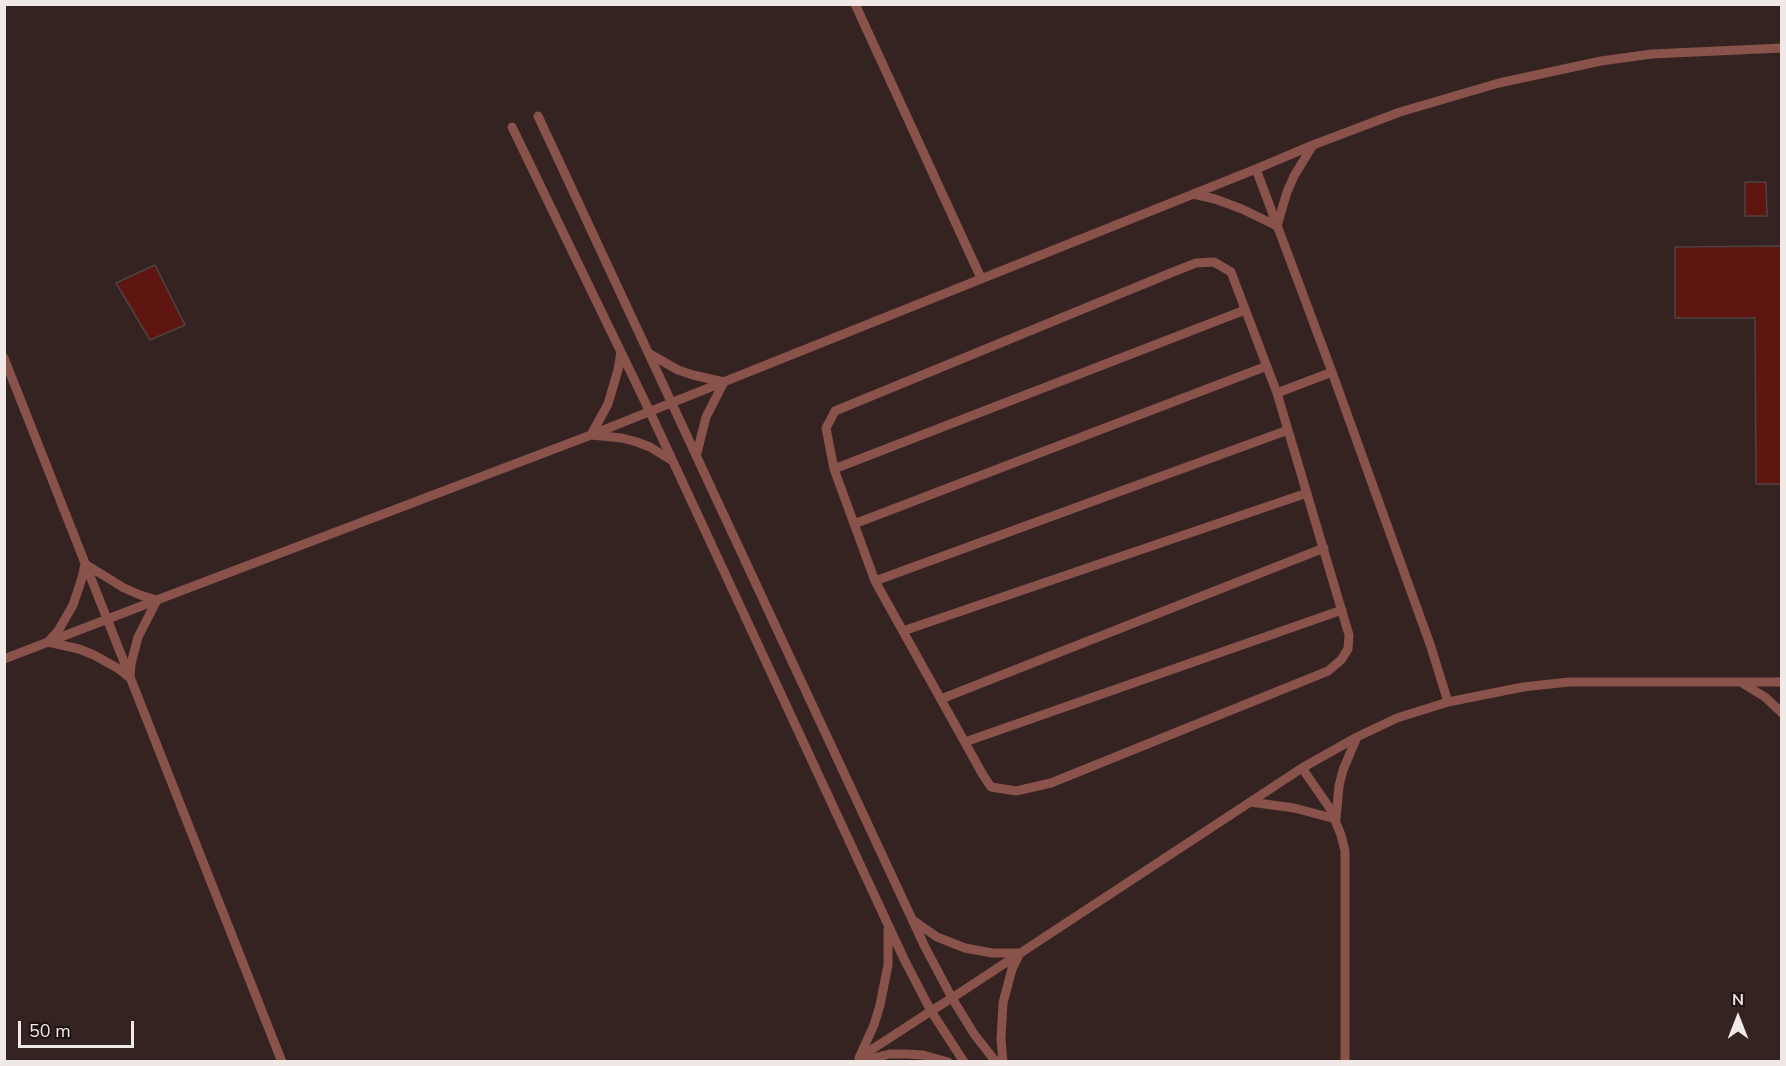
<!DOCTYPE html>
<style>
body{margin:0}
#map{position:relative;width:1786px;height:1066px;overflow:hidden;background:#261c1b;font-family:"Nunito Sans",sans-serif}
canvas{display:block}
.frame{position:absolute;inset:0;border:6px solid #f0e9e8;pointer-events:none}
.north{position:absolute;left:1708px;top:988px;width:60px;height:60px;-webkit-text-stroke:4px #1d1312;paint-order:stroke;rotate:0deg;font-size:16px;font-weight:700;line-height:24px;text-align:center;color:#f0e9e8}
.north::after{content:'';display:block;margin:auto;width:21px;height:27px;background:#f0e9e8;clip-path:polygon(50% 0,100% 100%,50% 72%,0 100%)}
.scale{position:absolute;left:18px;top:1021px;width:116px;height:27px;box-sizing:border-box;border:3px solid #f0e9e8;border-top:0;padding-left:8px;font-size:18px;line-height:21px;white-space:nowrap;color:#f0e9e8;-webkit-text-stroke:4px #1d1312;paint-order:stroke}
</style>
<div id="map">
<canvas width="1786" height="1066"></canvas>
<div class="frame"></div>
<div class="north">N</div>
<div class="scale">50 m</div>
</div>
<script>
const ctx = document.querySelector('canvas').getContext('2d');
ctx.lineJoin = 'round';
function fillPath(path, color) { ctx.fillStyle = color; ctx.fill(path, 'evenodd'); }
const shape = rows => new Path2D(rows.map(r => 'M' + r).join(''));
function stroke(path, color, width, dash) { ctx.strokeStyle = color; ctx.lineWidth = width; ctx.lineCap = dash ? 'butt' : 'round'; ctx.setLineDash(dash || []); ctx.stroke(path); }
fillPath(shape([
 [5,5,1781,5,1781,1061,5,1061]
]), '#342321');
const building = shape([
 [1745,182,1766,182,1767,216,1745,216,1745,182],
 [1782,246,1782,484,1756,484,1755,318,1675,318,1675,247,1782,246],
 [155,265,185,325,150,340,116,283,155,265]
]);
fillPath(building, '#5f1510');
stroke(building, '#4f4342', 1.5);
stroke(shape([
 [855,4,981,278],
 [538,116,925,947,952,998,974,1034,996,1062],
 [512,127,650,412,904,959,931,1011,964,1062],
 [1256,169,1332,372,1431,647,1448,702],
 [1193,194,1215,199,1242,209,1277,226,1287,192,1294,176,1313,145],
 [1214,262,1231,272,1277,393,1349,635,1348,649,1341,660,1328,671,1051,783,1016,791,991,787,983,775,875,581,834,469,826,428,835,411,1173,272,1196,263,1214,262],
 [621,352,618,370,608,404,591,435,622,438,637,442,650,447,671,460],
 [650,354,678,370,693,375,724,382,706,417,697,453],
 [4,358,282,1062],
 [1277,393,1332,372],
 [834,469,1245,310],
 [854,524,1267,366],
 [85,564,124,588,140,595,157,600,138,637,131,664,130,678,119,669,94,655,79,649,48,642,58,631,73,605,82,578,85,564],
 [875,581,1288,430],
 [903,631,1307,493],
 [4,659,157,600,591,435,1256,169,1313,145,1400,112,1499,83,1601,61,1652,54,1782,48],
 [1742,683,1765,697,1782,713],
 [941,699,1324,548],
 [965,742,1342,610],
 [1302,768,1331,810,1341,835,1345,851,1345,1062],
 [1250,802,1294,808,1336,819,1339,786,1343,770,1357,737],
 [914,921,937,937,965,948,992,953,1020,953,1012,969,1003,1003,1001,1039,1003,1062],
 [859,1058,874,1025,880,1005,888,965,888,930],
 [861,1061,890,1054,906,1054,923,1055,948,1062],
 [858,1062,871,1050,931,1011,952,998,1302,768,1357,737,1397,718,1448,702,1523,687,1569,682,1782,682]
]), '#89524a', 9);
</script>
